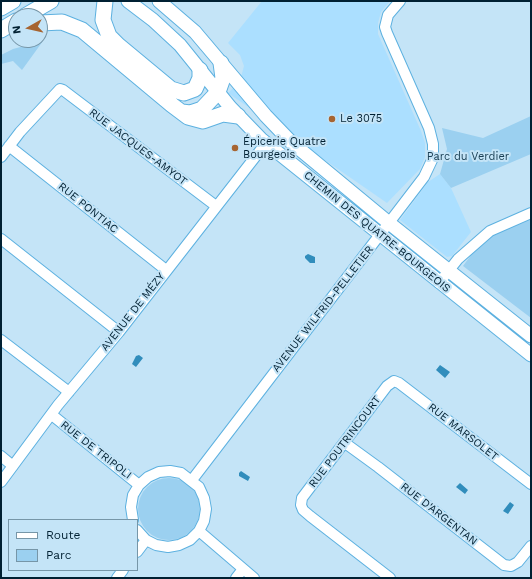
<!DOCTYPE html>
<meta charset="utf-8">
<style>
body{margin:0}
#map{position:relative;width:532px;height:579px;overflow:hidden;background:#c4e4f7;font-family:"Work Sans",sans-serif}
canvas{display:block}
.frame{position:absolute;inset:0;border:2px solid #002032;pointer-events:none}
.legend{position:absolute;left:8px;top:519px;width:130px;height:52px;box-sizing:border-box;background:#c4e4f7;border:1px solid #7696a8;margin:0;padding:5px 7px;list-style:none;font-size:12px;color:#002032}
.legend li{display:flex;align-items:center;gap:8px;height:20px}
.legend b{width:20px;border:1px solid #7696a8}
.north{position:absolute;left:8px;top:8px;width:40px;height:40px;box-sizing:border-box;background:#c4e4f7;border:1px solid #7696a8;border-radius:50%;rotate:262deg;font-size:11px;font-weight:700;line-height:16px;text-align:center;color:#002032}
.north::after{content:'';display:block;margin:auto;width:14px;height:18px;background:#a66431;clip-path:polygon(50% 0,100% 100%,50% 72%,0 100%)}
</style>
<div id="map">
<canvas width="532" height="579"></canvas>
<div class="frame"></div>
<ul class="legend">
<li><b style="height:5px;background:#fff"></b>Route</li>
<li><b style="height:11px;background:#9bd0f0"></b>Parc</li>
</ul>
<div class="north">N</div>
</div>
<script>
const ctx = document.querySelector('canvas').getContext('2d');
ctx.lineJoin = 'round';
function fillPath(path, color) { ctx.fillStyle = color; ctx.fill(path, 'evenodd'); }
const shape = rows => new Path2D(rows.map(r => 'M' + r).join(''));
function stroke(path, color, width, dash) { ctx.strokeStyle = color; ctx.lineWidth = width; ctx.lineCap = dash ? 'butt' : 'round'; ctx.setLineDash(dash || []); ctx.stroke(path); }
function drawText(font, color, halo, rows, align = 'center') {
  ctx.font = font + ' "Work Sans",sans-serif'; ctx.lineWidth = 4; ctx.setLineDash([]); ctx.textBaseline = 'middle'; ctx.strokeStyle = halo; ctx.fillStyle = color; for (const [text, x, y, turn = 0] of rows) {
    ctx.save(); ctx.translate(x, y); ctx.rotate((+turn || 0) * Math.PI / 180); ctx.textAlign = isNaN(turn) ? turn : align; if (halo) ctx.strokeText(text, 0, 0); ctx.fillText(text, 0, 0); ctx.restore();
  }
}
fillPath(shape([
 [262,1,390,1,381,12,378,23,378,34,421,131,425,143,425,157,420,169,387,203,228,93,240,81,244,66,240,55,228,43],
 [440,174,451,188,471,232,452,256,447,257,400,220,428,182]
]), '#abdfff');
fillPath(shape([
 [43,41,22,70,13,61,1,64,1,55,13,49],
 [531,116,531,154,451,188,440,174,447,149,442,128,483,138],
 [531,217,531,318,463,266,477,247,498,231],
 '138 509a31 31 0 1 1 62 0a31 31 0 1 1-62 0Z'
]), '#9bd0f0');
fillPath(shape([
 [308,254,315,257,315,263,310,263,305,258,305,256],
 [139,355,143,358,136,367,132,364,136,356],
 [440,365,450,372,445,378,436,370],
 [241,471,250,477,248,481,239,476,239,473],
 [460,483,468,490,465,494,456,487],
 [510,502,514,505,508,514,503,511]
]), '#318dbc');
const minor = shape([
 [9,146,166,270],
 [1,157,20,132,60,89,63,90,216,206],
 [1,239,119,332],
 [439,283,458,259,490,231,531,213],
 [1,340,69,392],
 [52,415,139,485],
 [345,443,378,467,504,565,511,566,518,562,531,546],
 [1,456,13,466],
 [192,480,424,177,433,158,433,144,429,128,387,33,385,27,388,15,400,1],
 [1,482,58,405,119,332,266,143],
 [133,520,131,507,133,495,139,485,148,477,159,472,170,471,181,473,199,487,204,498,206,509,204,521,199,531,190,540,179,545,168,547,156,545,146,540,137,530],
 [199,531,254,578],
 [137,552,146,540],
 [117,578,123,570],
 [236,578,243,569],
 [390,578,310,516,303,510,301,505,302,498,387,386,394,381,399,383,531,484]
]);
const major = shape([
 [128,1,153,20,180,45,230,107,261,139,531,355],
 [159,1,195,32,266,116,291,142,389,223,531,336]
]);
const highway = shape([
 [105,1,103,20,109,36,118,45,171,89,184,93,195,89,200,78,200,70],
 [1,8,13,1],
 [25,16,51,1],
 [40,23,62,22,82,30,172,105,188,117,203,121,223,114,238,116],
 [1,30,16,21],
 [182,112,190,113,202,109,218,92,223,78,221,63]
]);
stroke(minor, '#5db1e0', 12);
stroke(major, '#5db1e0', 15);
stroke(highway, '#5db1e0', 17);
stroke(minor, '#fff', 10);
stroke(major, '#fff', 13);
stroke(highway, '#fff', 15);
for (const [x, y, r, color] of [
 [332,119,4,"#a66431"],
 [235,148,4,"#a66431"]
]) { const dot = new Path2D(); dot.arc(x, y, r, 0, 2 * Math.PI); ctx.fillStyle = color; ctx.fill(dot); stroke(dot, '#c4e4f7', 1.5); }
drawText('11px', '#002032', '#c4e4f7', [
 ["Le 3075",340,119],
 ["Épicerie Quatre",243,142],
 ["Bourgeois",243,155]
], 'left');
drawText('11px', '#002032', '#c4e4f7', [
 ["RUE JACQUES-AMYOT",138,147,37],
 ["RUE PONTIAC",88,208,39],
 ["CHEMIN DES QUATRE-BOURGEOIS",377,232,39],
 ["AVENUE WILFRID-PELLETIER",323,309,-52],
 ["AVENUE DE MÉZY",133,312,-52],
 ["RUE MARSOLET",463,432,38],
 ["RUE POUTRINCOURT",345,442,-53],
 ["RUE DE TRIPOLI",96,450,38],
 ["RUE D'ARGENTAN",439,514,38]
]);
drawText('11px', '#1b4055', '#c4e4f7', [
 ["Parc du Verdier",468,157]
]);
</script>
